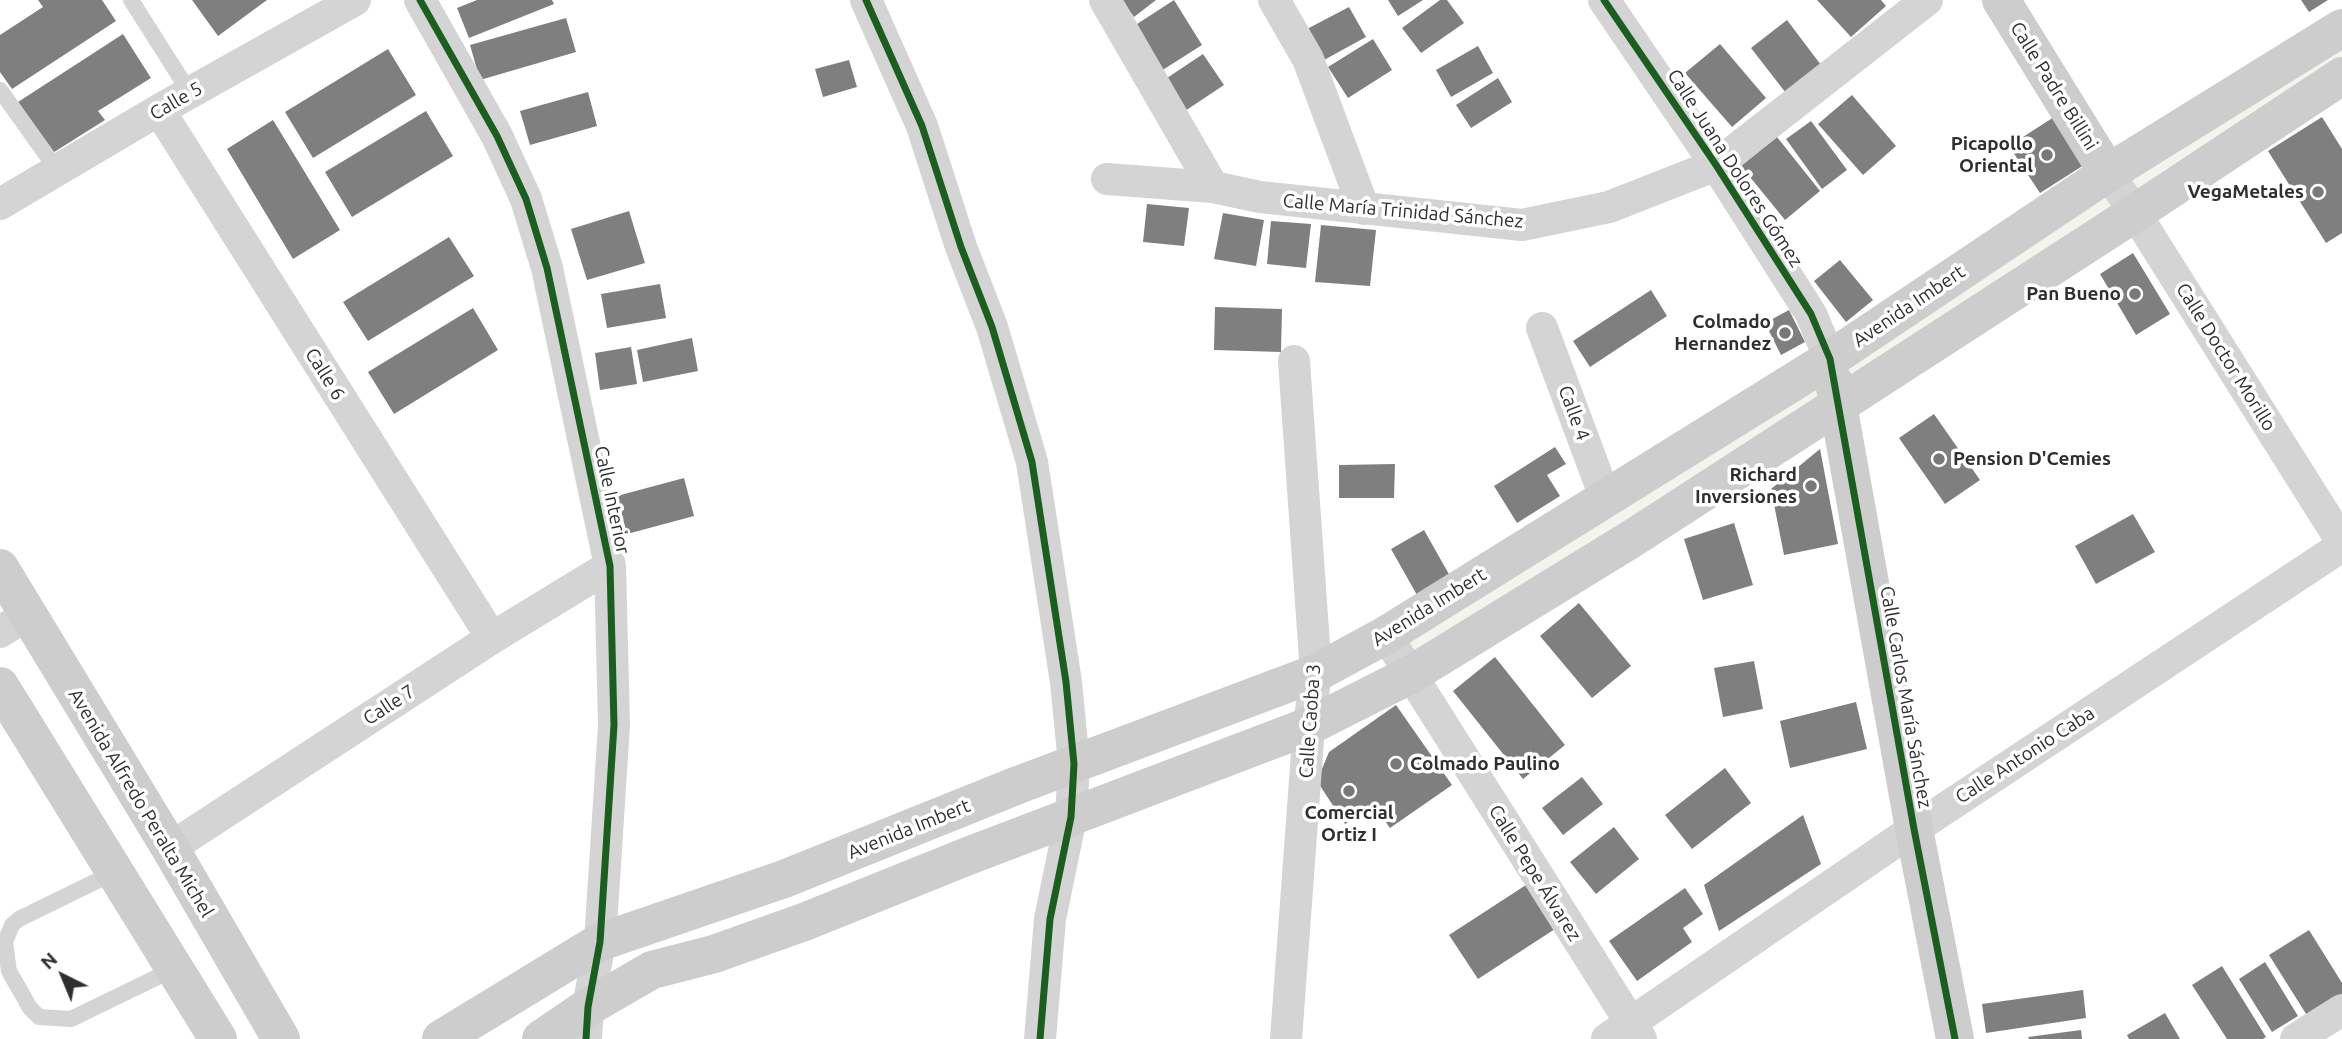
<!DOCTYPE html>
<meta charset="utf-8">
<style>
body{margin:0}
#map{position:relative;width:2342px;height:1039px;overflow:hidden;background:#fff;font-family:Ubuntu,sans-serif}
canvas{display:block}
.north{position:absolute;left:28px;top:941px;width:70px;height:70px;-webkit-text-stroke:5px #fff;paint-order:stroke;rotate:317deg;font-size:19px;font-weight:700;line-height:28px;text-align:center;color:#2f2f2f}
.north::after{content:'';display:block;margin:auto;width:24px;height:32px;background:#2f2f2f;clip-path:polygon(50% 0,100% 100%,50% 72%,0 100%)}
</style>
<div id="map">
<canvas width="2342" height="1039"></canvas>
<div class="north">N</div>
</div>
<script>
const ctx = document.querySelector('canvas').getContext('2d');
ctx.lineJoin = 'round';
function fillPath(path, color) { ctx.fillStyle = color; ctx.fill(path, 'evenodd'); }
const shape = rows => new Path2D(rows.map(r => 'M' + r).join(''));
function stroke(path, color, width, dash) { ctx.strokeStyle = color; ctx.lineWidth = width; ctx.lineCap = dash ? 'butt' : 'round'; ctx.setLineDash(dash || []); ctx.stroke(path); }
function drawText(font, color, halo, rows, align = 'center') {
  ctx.font = font + ' Ubuntu,sans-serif'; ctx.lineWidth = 7; ctx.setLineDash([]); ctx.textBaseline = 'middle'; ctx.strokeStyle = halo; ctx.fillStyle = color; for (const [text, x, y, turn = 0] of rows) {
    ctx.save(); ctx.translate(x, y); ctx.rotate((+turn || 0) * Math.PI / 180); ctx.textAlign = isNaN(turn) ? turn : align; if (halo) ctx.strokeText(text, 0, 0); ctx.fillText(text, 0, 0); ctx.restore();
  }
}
fillPath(shape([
 [2342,39,2342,63,2133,196,2120,176],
 [2107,187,2120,205,1843,385,1839,365],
 [1818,378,1830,394,1417,664,1397,638]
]), '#f2f5eb');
fillPath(shape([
 [38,0,102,0,116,21,12,89,0,72,0,35,43,7],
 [192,0,267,0,218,36],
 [477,0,552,0,554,4,469,38,457,8],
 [1122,0,1156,0,1134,17],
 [1174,0,1202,45,1161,71,1134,26],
 [1388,0,1423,0,1398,16],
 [1440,0,1447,0,1464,23,1421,53,1402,28],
 [1817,0,1881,0,1886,6,1851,37],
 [2301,0,2328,0,2309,12],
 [1349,7,1366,37,1324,60,1307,29],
 [566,18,576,52,480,80,470,45],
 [1787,20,1824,69,1789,97,1751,48],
 [123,34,151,78,98,111,105,120,51,154,18,102],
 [1373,39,1392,70,1348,98,1328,67],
 [1720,44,1766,98,1732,127,1685,73],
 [1478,46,1493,73,1451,97,1436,70],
 [388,49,416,95,313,158,285,112],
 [1203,54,1224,85,1185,111,1164,80],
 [849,60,857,87,823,97,815,69],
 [1498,78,1512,102,1471,128,1456,105],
 [588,92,597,126,530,145,520,111],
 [1852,95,1896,146,1863,175,1818,124],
 [426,111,453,156,352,217,325,172],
 [2054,117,2084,165,2040,193,2009,146],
 [2322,117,2342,149,2342,233,2326,243,2268,151],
 [273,120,340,230,293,259,227,149],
 [1811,121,1847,170,1822,189,1786,139],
 [1777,137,1820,191,1785,220,1741,166],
 [1147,204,1189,208,1184,246,1143,242],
 [629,211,645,263,587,280,571,229],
 [1223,213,1264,220,1256,266,1214,259],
 [1271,221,1311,224,1306,268,1267,264],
 [1321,225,1376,230,1370,286,1315,282],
 [449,237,474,276,368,341,343,302],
 [2133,253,2170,314,2136,335,2100,274],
 [1840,260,1873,300,1846,322,1814,281],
 [660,284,666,318,607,328,601,294],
 [1651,290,1667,316,1590,367,1573,341],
 [1215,307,1282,309,1281,352,1214,350],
 [473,308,498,350,394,414,368,372],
 [1789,310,1805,342,1781,355,1765,323],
 [692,338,698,371,643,382,637,350],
 [631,347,637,384,600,390,595,353],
 [1934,414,1980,480,1945,504,1899,438],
 [1555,447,1566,464,1547,475,1560,496,1517,523,1494,486],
 [1820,449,1838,544,1784,555,1771,489],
 [1395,464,1394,498,1339,498,1339,465],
 [684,478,694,516,627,534,617,496],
 [2133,514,2155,552,2096,584,2075,546],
 [1734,523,1753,585,1703,600,1684,539],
 [1424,530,1450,576,1417,595,1391,549],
 [1579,603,1631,666,1592,698,1540,636],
 [1495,657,1565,745,1523,779,1453,691],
 [1754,661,1763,709,1723,717,1714,668],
 [1856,702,1867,749,1790,768,1780,721],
 [1396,705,1452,785,1390,828,1374,806,1345,824,1317,781,1329,752],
 [1725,768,1751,803,1692,849,1665,815],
 [1582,777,1603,804,1563,835,1542,808],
 [1803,815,1821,864,1719,931,1704,885],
 [1614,827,1639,859,1596,894,1570,862],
 [1526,885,1555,929,1478,979,1449,935],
 [1685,888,1703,914,1683,928,1692,942,1637,981,1609,941],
 [2309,930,2342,983,2342,996,2308,1017,2269,955],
 [2265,962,2298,1016,2272,1032,2239,979],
 [2222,966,2266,1037,2263,1039,2227,1039,2192,985],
 [2083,990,2086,1018,1986,1033,1982,1004],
 [2165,1013,2180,1039,2129,1039,2127,1035],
 [2081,1030,2082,1039,2029,1039,2028,1037]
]), '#7f7f7f');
stroke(shape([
 [131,0,190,93],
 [0,90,58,171],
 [115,872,19,919,12,925,5,942,9,971,30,1008,39,1017,71,1019,174,969]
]), '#d4d4d4', 16);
stroke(shape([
 [420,0,497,136,526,199,547,268,610,566,614,725,600,942,588,1007,586,1039],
 [866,0,922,126,961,247,992,327,1032,462,1066,682,1074,764,1071,817,1050,919,1040,1039],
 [1105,0,1213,187],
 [1274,0,1308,59,1364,209],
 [1604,0,1716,165,1811,314,1830,359],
 [159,110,492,638],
 [2108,173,2135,213,2342,542],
 [1107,179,1213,187,1260,197,1522,225,1609,207,1716,165,1927,0],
 [0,204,159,110,355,0],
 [1542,328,1605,497],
 [0,632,28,614],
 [1386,635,1641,1039],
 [170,848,492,638,610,566],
 [1286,1039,1309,726,1316,673,1294,361],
 [1607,1039,1914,829,2342,546],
 [2296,1039,2342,1010]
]), '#d4d4d4', 32);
stroke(shape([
 [2001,0,2108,173],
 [1834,382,1914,829,1955,1039],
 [0,568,170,848,281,1039],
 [0,686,218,1039],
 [441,1039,600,942,784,879,1018,785,1316,673,1386,635,1830,359,2108,173,2342,28],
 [541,1039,588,1007,652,970,714,954,804,922,968,856,1309,726,1410,675,1633,538,2135,213,2342,76]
]), '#cdcdcd', 38);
stroke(shape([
 [420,0,497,136,526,199,547,268,610,566,614,725,600,942,588,1007,586,1039],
 [866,0,922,126,961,247,992,327,1032,462,1066,682,1074,764,1071,817,1050,919,1040,1039],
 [1604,0,1716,165,1811,314,1830,359,1914,829,1955,1039]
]), '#1b5e20', 7);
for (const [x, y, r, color] of [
 [2047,155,7,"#787878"],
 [2318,192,7,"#787878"],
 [2135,294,7,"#787878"],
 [1785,333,7,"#787878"],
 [1939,459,7,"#787878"],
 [1811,486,7,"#787878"],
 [1396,764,7,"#787878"],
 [1349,791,7,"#787878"]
]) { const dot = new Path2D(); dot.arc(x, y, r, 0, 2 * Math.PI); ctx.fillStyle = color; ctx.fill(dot); stroke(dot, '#fff', 2.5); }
drawText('19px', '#2f2f2f', '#fff', [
 ["Calle Padre Billini",2054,86,58],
 ["Calle 5",176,101,-30],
 ["Calle Juana Dolores Gómez",1735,168,57],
 ["Calle María Trinidad Sánchez",1403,211,5],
 ["Avenida Imbert",1909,306,-34],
 ["Calle Doctor Morillo",2226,357,58],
 ["Calle 6",325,374,58],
 ["Calle 4",1574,413,70],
 ["Calle Interior",612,500,78],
 ["Avenida Imbert",1429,607,-32],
 ["Calle Carlos María Sánchez",1906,697,80],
 ["Calle 7",389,705,-33],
 ["Calle Caoba 3",1310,721,-86],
 ["Calle Antonio Caba",2025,755,-33],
 ["Avenida Alfredo Peralta Michel",141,803,59],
 ["Avenida Imbert",909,829,-22],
 ["Calle Pepe Álvarez",1535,873,58]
]);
drawText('bold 19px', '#2f2f2f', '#fff', [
 ["Picapollo",2033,144],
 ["Oriental",2033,166],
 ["VegaMetales",2304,192],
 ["Pan Bueno",2121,294],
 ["Colmado",1771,322],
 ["Hernandez",1771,344],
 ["Pension D'Cemies",1953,459,"left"],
 ["Richard",1797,475],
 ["Inversiones",1797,497],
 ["Colmado Paulino",1410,764,"left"],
 ["Comercial",1349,813,"center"],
 ["Ortiz I",1349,835,"center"]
], 'right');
</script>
